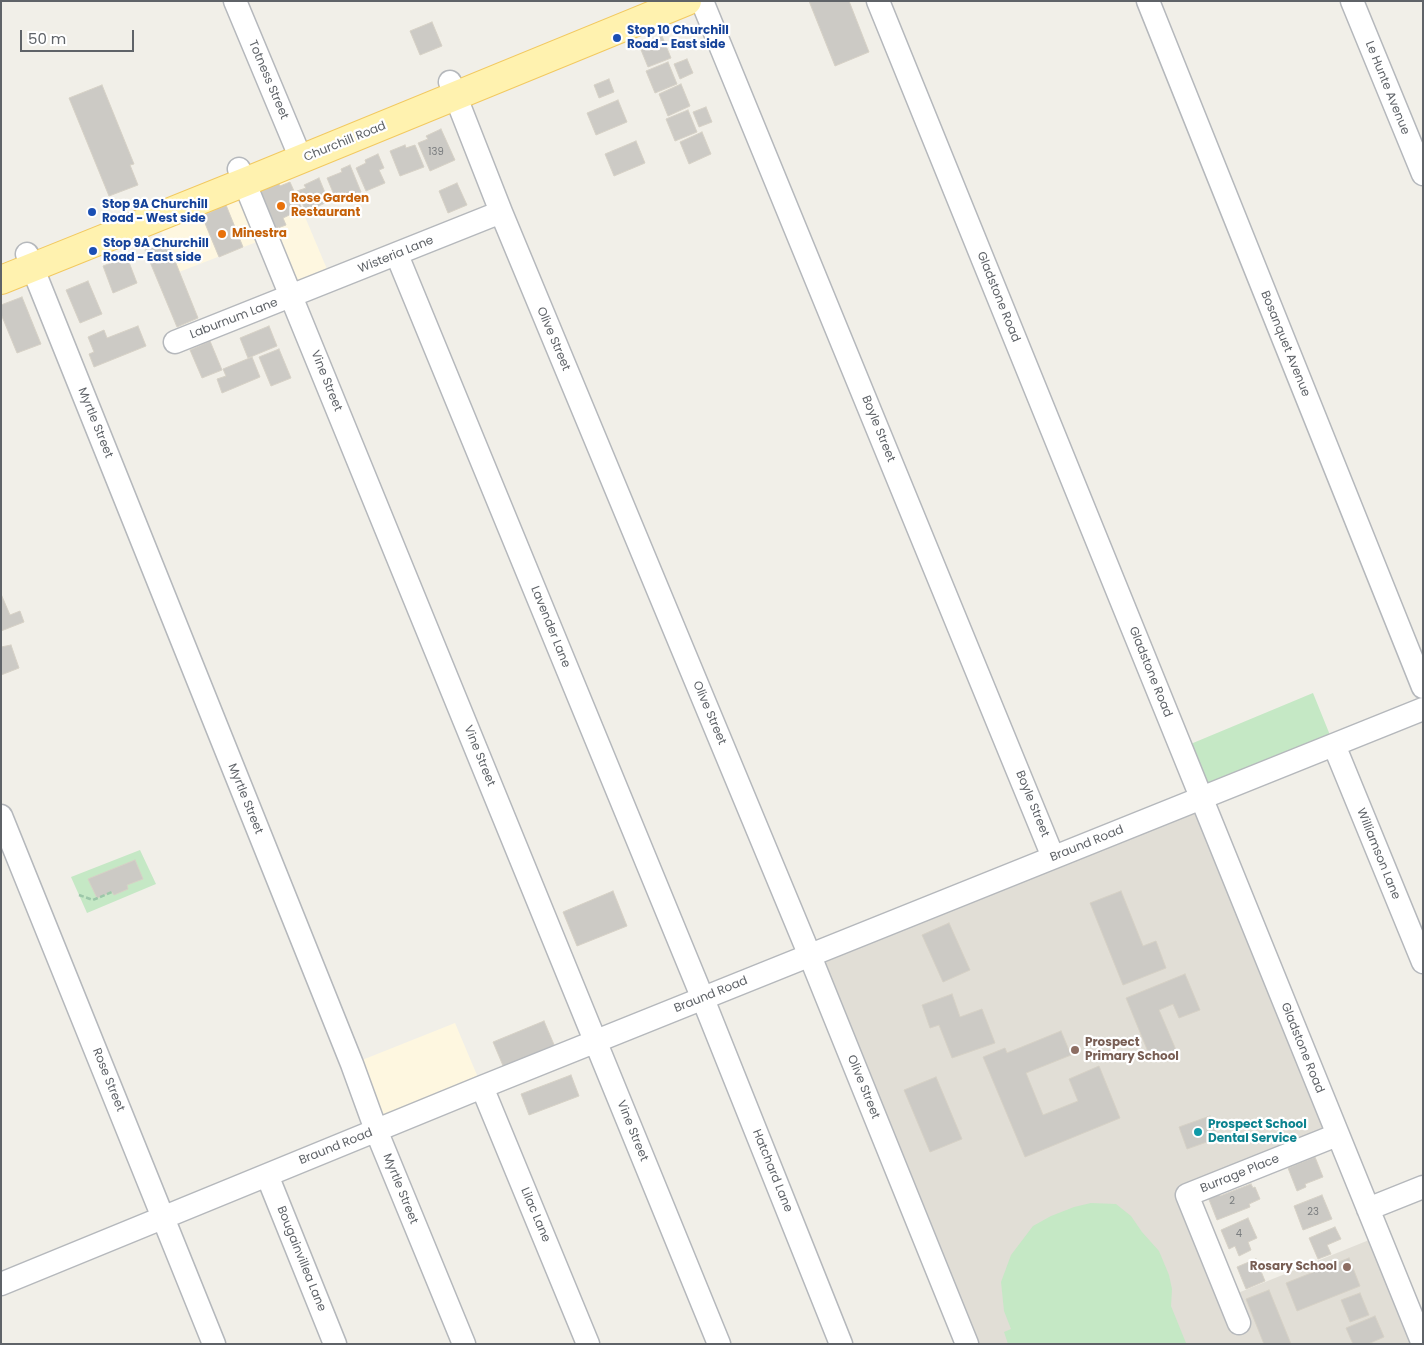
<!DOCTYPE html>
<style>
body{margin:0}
#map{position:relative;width:1424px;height:1345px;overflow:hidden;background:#f1efe8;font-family:Poppins,sans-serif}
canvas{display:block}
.frame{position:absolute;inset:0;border:2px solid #5f6368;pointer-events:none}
.scale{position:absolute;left:20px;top:30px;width:114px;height:22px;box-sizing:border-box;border:2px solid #5f6368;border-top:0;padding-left:6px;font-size:15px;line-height:18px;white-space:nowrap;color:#5f6368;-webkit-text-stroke:4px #fff;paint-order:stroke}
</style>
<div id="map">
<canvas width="1424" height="1345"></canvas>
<div class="frame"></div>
<div class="scale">50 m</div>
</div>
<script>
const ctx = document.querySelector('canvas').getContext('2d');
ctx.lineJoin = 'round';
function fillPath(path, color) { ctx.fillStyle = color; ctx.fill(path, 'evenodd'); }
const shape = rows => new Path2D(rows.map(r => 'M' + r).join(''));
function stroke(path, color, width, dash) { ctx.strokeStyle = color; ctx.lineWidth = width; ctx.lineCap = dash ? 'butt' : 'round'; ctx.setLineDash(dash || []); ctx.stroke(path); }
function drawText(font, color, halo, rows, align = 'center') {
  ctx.font = font + ' Poppins,sans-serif'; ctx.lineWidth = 4.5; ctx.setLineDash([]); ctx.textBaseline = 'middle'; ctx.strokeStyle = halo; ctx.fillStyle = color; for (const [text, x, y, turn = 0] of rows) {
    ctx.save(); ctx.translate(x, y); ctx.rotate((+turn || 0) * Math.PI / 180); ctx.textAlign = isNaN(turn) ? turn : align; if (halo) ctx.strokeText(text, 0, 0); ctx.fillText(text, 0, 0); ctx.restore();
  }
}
fillPath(shape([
 [284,167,332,281,292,296,267,238,179,272,155,218],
 [455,1023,482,1087,376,1130,352,1064]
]), '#fef7e0');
fillPath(shape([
 [1201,798,1337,1135,1187,1195,1228,1297,1379,1236,1423,1344,967,1344,810,956]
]), '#e1ded6');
fillPath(shape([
 [1313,693,1334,745,1201,798,1181,748],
 [140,850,156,884,87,913,71,877],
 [1091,1203,1116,1204,1131,1216,1142,1232,1159,1251,1169,1275,1172,1289,1171,1306,1186,1343,1008,1344,1004,1332,1011,1329,1004,1311,1001,1282,1011,1255,1033,1226,1051,1216,1074,1207]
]), '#c5e8c5');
const building = shape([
 [809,1,849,1,869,52,835,66,809,1],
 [432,22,442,46,420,55,410,31,432,22],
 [662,36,671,58,648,67,639,45,662,36],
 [687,59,693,73,680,79,674,64,687,59],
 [668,62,677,84,655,93,646,71,668,62],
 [609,79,614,92,599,98,594,85,609,79],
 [681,84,690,106,668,116,659,94,681,84],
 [102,85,134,164,130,165,138,185,109,196,69,98,102,85],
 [618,100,627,122,596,135,587,113,618,100],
 [706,107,712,122,699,127,693,112,706,107],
 [688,110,697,132,675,141,666,119,688,110],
 [441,129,455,160,430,171,418,143,428,139,426,136,441,129],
 [702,132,711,154,689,164,680,142,702,132],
 [636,141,645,163,614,176,605,154,636,141],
 [405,145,406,148,415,145,424,167,400,176,390,151,405,145],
 [378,154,384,168,379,170,385,183,366,191,356,168,366,163,365,160,378,154],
 [350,165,361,192,337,202,327,178,342,172,341,169,350,165],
 [319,178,326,195,321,197,325,203,306,212,297,191,306,188,304,185,319,178],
 [278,182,280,186,290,182,302,209,283,218,286,225,275,229,258,191,278,182],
 [457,183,467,205,448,213,439,191,457,183],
 [226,205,243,247,219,257,202,216,226,205],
 [167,241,198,318,177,327,145,250,167,241],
 [127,257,137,283,113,293,103,266,127,257],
 [88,281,102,314,80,323,66,290,88,281],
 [22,297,41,344,17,353,1,314,1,305,22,297],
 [138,326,146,346,94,367,89,354,94,352,88,337,104,330,107,338,138,326],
 [269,326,277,346,248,358,240,338,269,326],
 [210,341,222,370,202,378,190,350,210,341],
 [279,349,291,378,271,386,259,357,279,349],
 [252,357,260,377,222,393,217,379,226,376,223,369,252,357],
 [1,594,10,615,20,611,24,622,1,631,1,594],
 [11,645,19,668,1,675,1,647,11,645],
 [135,860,143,879,127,885,128,889,114,895,112,892,97,898,88,879,135,860],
 [613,891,627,926,577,946,563,912,613,891],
 [1121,891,1143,946,1156,941,1166,968,1123,985,1090,903,1121,891],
 [949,923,970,970,943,982,922,935,949,923],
 [1185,974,1200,1010,1179,1018,1173,1004,1159,1010,1176,1050,1151,1059,1126,998,1185,974],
 [952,994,960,1017,982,1009,995,1043,952,1058,939,1025,930,1028,922,1005,952,994],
 [544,1021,555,1047,504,1068,493,1042,544,1021],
 [1061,1031,1071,1055,1026,1073,1043,1115,1078,1101,1069,1079,1099,1066,1120,1118,1025,1157,983,1057,1005,1048,1007,1053,1061,1031],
 [571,1075,579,1096,529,1115,521,1094,571,1075],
 [936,1077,962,1139,930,1152,904,1090,936,1077],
 [1210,1116,1218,1138,1187,1149,1179,1127,1210,1116],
 [1315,1157,1323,1177,1305,1184,1306,1187,1297,1191,1288,1168,1315,1157],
 [1251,1184,1253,1188,1255,1187,1260,1199,1249,1204,1250,1207,1217,1220,1208,1197,1219,1192,1220,1196,1251,1184],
 [1322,1195,1332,1219,1303,1230,1294,1206,1322,1195],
 [1248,1218,1257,1238,1248,1242,1251,1250,1239,1256,1235,1246,1229,1249,1221,1230,1248,1218],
 [1335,1227,1341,1239,1327,1245,1331,1254,1318,1259,1309,1238,1335,1227],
 [1349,1258,1360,1286,1297,1311,1286,1283,1349,1258],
 [1256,1259,1265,1281,1246,1289,1237,1267,1256,1259],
 [1269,1290,1291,1344,1264,1344,1246,1299,1269,1290],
 [1360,1293,1369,1315,1350,1322,1341,1300,1360,1293],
 [1375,1316,1384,1337,1368,1344,1353,1344,1346,1328,1375,1316]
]);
fillPath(building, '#cccac5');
stroke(building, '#d6d1c6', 1);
const minor = shape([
 [235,1,301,159],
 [702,1,1053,857],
 [878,1,1423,1344],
 [1148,1,1423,687],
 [1352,1,1423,174],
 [450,82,501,212,810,956,967,1344],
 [239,169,719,1344],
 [27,254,352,1064,376,1130,464,1344],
 [397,255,703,999,841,1344],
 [175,342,501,212],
 [1334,745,1423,962],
 [1,816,214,1344],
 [482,1087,588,1344],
 [267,1175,335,1344],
 [1368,1209,1423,1187],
 [1,1284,482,1087,1423,709],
 [1239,1323,1187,1195,1337,1135]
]);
const major = shape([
 [1,280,245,182,687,1]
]);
stroke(minor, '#b5b8bc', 25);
stroke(major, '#f2c960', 30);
stroke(shape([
 [79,895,93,900,112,892]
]), '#9cc7a9', 2.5, [5, 2.5]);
stroke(minor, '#fff', 22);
stroke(major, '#fff2af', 28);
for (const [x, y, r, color] of [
 [617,38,5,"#1a4fb4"],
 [281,206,5,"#e8710a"],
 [92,212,5,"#1a4fb4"],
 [222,234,5,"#e8710a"],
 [93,251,5,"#1a4fb4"],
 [1075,1050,5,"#8d6e63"],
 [1198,1132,5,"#0f9aa8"],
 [1347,1267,5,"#8d6e63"]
]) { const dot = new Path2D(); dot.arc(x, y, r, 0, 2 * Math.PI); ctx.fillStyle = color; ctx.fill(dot); stroke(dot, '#fff', 2); }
drawText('10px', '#7a7d7f', null, [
 ["139",436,152],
 ["2",1232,1201],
 ["23",1313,1212],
 ["4",1239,1234]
]);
drawText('bold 12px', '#164399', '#fff', [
 ["Stop 10 Churchill",627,31],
 ["Road - East side",627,45],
 ["Stop 9A Churchill",102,205],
 ["Road - West side",102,219],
 ["Stop 9A Churchill",103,244],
 ["Road - East side",103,258]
], 'left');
drawText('12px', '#5f6368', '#fff', [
 ["Totness Street",268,80,67],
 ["Le Hunte Avenue",1387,88,68],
 ["Churchill Road",345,142,-22],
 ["Wisteria Lane",396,255,-22],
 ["Gladstone Road",998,297,68],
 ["Laburnum Lane",234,319,-21],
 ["Olive Street",553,339,67],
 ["Bosanquet Avenue",1285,344,68],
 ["Vine Street",326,381,68],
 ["Myrtle Street",95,423,68],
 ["Boyle Street",878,429,68],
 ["Lavender Lane",550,627,68],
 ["Gladstone Road",1150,672,68],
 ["Olive Street",709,713,67],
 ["Vine Street",479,756,68],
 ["Myrtle Street",245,799,68],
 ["Boyle Street",1032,804,68],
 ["Braund Road",1087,844,-22],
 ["Williamson Lane",1378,854,68],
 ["Braund Road",711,995,-22],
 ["Gladstone Road",1302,1048,68],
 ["Rose Street",108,1080,68],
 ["Olive Street",863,1087,68],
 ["Vine Street",632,1131,68],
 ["Braund Road",336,1147,-22],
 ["Hatchard Lane",772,1171,68],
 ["Burrage Place",1240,1174,-22],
 ["Myrtle Street",400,1189,68],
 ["Lilac Lane",535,1215,67],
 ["Bougainvillea Lane",301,1259,68]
]);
drawText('bold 12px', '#c56008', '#fff', [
 ["Rose Garden",291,199],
 ["Restaurant",291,213],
 ["Minestra",232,234]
], 'left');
drawText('bold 12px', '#785e54', '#fff', [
 ["Prospect",1085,1043],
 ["Primary School",1085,1057],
 ["Rosary School",1337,1267,"right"]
], 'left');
drawText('bold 12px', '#0d838f', '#fff', [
 ["Prospect School",1208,1125],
 ["Dental Service",1208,1139]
], 'left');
</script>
